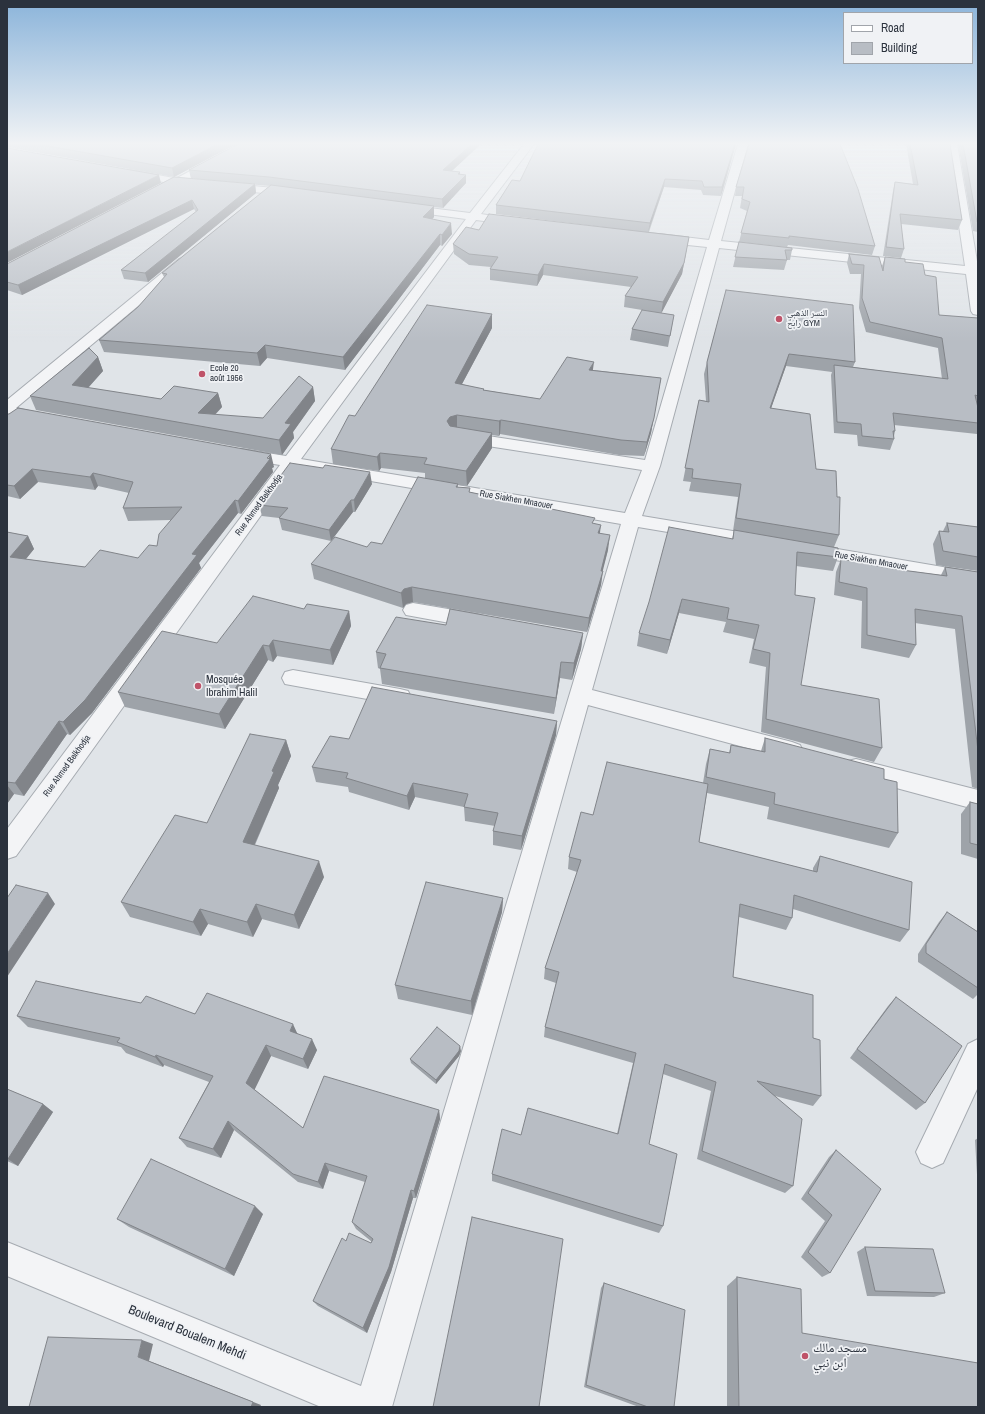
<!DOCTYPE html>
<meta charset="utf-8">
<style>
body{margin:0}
#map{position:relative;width:985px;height:1414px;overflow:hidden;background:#e0e4e8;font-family:"Archivo Narrow",sans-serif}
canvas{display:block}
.frame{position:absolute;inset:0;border:8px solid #2b323d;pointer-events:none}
.legend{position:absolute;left:843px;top:12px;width:130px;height:52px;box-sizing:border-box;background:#f0f2f5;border:1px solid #a1a5ab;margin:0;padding:5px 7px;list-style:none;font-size:12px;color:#2b323d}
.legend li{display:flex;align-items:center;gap:8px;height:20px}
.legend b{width:20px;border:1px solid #a1a5ab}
</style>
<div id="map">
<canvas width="985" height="1414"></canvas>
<div class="frame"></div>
<ul class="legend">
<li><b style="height:5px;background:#fff"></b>Road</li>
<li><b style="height:11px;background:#b8bdc4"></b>Building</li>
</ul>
</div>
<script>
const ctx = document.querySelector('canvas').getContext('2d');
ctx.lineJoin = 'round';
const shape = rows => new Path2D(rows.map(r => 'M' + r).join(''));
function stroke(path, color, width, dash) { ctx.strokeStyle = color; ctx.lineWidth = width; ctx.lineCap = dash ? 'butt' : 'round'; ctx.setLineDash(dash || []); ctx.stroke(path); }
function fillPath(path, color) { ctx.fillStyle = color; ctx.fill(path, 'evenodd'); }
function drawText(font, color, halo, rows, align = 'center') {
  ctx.font = font + ' "Archivo Narrow","Noto Naskh Arabic",sans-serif'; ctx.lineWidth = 3.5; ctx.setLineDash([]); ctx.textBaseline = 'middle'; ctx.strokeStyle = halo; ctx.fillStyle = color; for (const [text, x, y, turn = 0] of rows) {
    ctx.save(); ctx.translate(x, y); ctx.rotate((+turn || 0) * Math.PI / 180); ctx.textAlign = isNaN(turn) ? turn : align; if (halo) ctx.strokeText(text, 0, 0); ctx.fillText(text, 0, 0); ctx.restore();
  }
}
const street = shape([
 [12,144,26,144,7,153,7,146,12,144],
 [524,144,534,144,481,214,519,220,521,222,519,224,515,225,476,220,301,459,625,513,642,470,462,442,456,440,454,437,456,434,462,432,645,460,707,247,659,242,655,241,653,238,655,235,659,234,709,240,738,144,748,144,721,241,965,266,947,144,957,144,978,267,978,315,973,314,971,311,966,274,719,248,660,466,642,516,763,536,770,538,772,542,770,546,763,548,638,527,592,690,792,742,800,745,803,751,800,757,792,760,588,705,392,1407,321,1407,7,1276,7,1242,361,1386,621,524,295,468,16,856,7,859,7,829,280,465,236,458,234,454,236,450,242,449,286,456,466,219,405,211,399,208,401,206,405,205,470,213,524,144],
 [131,170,179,179,295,190,300,193,295,196,179,185,127,175,126,173,131,170],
 [183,258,187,259,189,262,187,265,16,408,47,415,49,418,47,421,41,423,7,416,7,400,179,259,183,258],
 [808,544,978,573,978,585,801,554,799,550,801,546,808,544],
 [413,603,477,614,484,616,487,621,484,626,477,628,406,615,403,610,406,605,413,603],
 [293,670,400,689,408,691,411,697,408,703,400,705,285,684,282,678,285,672,293,670],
 [856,759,978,790,978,810,848,775,844,768,848,761,856,759],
 [978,1039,978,1087,943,1163,932,1168,921,1163,916,1152,968,1044,978,1039]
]);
const secondary = shape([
 [240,144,253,144,163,194,155,194,154,192,155,190,240,144]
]);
stroke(street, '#a6abb1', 2);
stroke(secondary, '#a6abb1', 2);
fillPath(street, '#f3f4f6');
fillPath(secondary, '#fff');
fillPath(shape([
 [7,144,236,144,174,177,7,147],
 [238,144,481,144,452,171,460,174,466,175,466,183,443,208,434,207,434,217,432,219,452,234,442,246,440,245,345,370,267,358,260,366,104,352,99,340,138,307,164,277,162,273,270,186,191,179,189,170],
 [736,144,721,196,703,195,701,190,664,187,649,232,689,237,682,274,661,313,674,315,668,347,630,340,632,329,642,310,624,307,625,296,631,287,543,275,537,286,490,280,490,269,491,267,469,265,454,254,453,244,479,230,602,227,496,214,496,205,520,181],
 [749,144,875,246,872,255,788,245,787,247,739,242,747,211,740,208,742,196,735,196,736,187],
 [906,144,950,144,962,220,958,230,901,224,904,249,901,258,883,256,893,191,895,182,913,184],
 [958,144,978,144,978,232,973,231],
 [174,177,255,184,256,193,148,282,124,279,121,270,196,212,194,209,22,295,7,290,7,264],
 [739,242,792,250,790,260,787,260,784,270,733,267],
 [849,254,882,266,885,257,905,262,925,275,939,315,978,318,978,431,977,434,894,425,895,431,894,436,894,439,890,450,858,446,857,435,834,433,831,375,832,372,786,366,771,408,816,469,839,535,834,547,838,557,833,571,796,566,795,595,801,685,882,748,874,762,761,732,766,667,749,663,754,639,723,632,726,622,679,613,667,654,637,646,639,633,732,539,734,531,733,531,738,497,689,491,691,482,683,481,699,400,706,401,704,374,707,362,726,290,855,362,853,367,942,379,938,348,866,332,859,308,861,274,850,274,847,263],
 [492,314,492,328,462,384,484,390,540,399,593,370,661,378,651,433,644,456,619,455,500,434,499,436,492,435,492,448,467,486,458,485,458,487,470,492,594,524,600,534,608,550,602,571,601,585,587,632,413,602,406,604,403,608,314,579,311,564,367,547,382,544,425,478,425,473,381,468,379,471,333,464,331,449,355,416],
 [98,357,103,371,88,388,161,399,218,393,222,407,215,415,263,418,313,387,315,401,293,432,294,438,282,455,36,410,30,396],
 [7,414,274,467,272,468,273,472,241,514,238,513,199,563,201,568,92,713,70,735,67,734,24,796,14,794,7,804,7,532,28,536,34,549,26,559,85,567,138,558,157,546,171,520,128,521,123,508,129,493,98,486,95,490,38,482,20,499,7,496],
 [372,484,355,512,353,512,331,541,282,530,279,518,262,516,259,505],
 [947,523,978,527,978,571,936,565,933,544,939,531,943,531],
 [841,559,894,569,941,575,945,567,978,572,978,789,972,787,955,629,915,623,916,645,909,658,861,648,862,601,834,595,836,572],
 [304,609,349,611,351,626,333,665,277,656,273,662,268,660,225,729,125,707,118,692],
 [446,625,583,633,581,649,572,680,560,678,554,714,382,684,380,669,378,668,376,652],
 [557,721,556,735,521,850,493,845,493,831,495,826,465,821,464,807,415,797,409,810,349,792,348,787,316,782,312,767,349,739],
 [765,738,884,779,898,833,889,848,767,819,769,807,707,793,699,842,813,871,813,868,820,856,909,930,900,942,793,909,792,918,786,930,739,917,733,977,813,1038,821,1096,813,1106,775,1096,793,1186,785,1193,697,1159,711,1091,663,1074,649,1144,663,1226,659,1233,492,1181,492,1174,521,1135,617,1134,633,1063,544,1037,545,1027,556,983,544,979,545,968,577,872,568,869,569,857,593,815,703,783,706,764,710,749,729,753,731,745,761,751],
 [286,740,291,756,278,785,279,788,255,845,324,877,299,929,262,919,253,937,208,924,201,936,130,917,121,902,207,823],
 [970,802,978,804,978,859,961,854,961,814],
 [503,898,502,912,472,1015,398,999,395,985],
 [947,912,978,932,978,994,973,999,918,962,918,954,939,922],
 [896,997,925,1103,916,1110,850,1058,888,1006],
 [141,1003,297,1033,317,1050,308,1069,271,1056,254,1089,303,1128,439,1110,440,1119,416,1198,413,1198,391,1272,367,1333,318,1306,313,1301,346,1241,371,1243,372,1242,356,1229,352,1222,365,1182,329,1171,323,1189,298,1182,234,1130,221,1158,187,1147,179,1138,209,1082,164,1065,163,1067,126,1053,121,1047,28,1027,17,1016],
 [461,1051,459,1056,436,1084,411,1063,410,1059],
 [7,1089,43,1104,53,1112,18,1166,7,1161],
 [978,1138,978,1192,975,1140],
 [836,1150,830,1273,822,1277,801,1257,825,1221,801,1199,829,1157],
 [263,1214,234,1276,129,1227,117,1219],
 [865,1247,945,1293,934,1297,867,1296,857,1252],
 [737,1277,802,1333,978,1407,727,1407,727,1286],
 [604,1283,674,1407,639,1407,584,1387,601,1288]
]), '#9ea3a9');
fillPath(shape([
 [218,144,236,144,174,177,172,168],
 [472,144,481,144,443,179,443,170],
 [735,144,736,144,721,196,722,187],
 [460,172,460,180,466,175,466,183,443,208,442,199,458,174],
 [159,175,161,183,7,263,7,252],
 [665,179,664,187,648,232,650,223],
 [255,184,256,193,148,282,145,273],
 [192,200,194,209,22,295,18,285],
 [434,206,434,217,424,228,423,217],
 [451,223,452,234,442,246,442,235],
 [440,234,440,245,345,370,343,357],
 [689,237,682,274,661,314,663,302],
 [544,264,543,275,537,286,538,275],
 [492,314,492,328,455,397,455,383],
 [265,345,267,358,260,366,257,353],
 [789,354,786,366,767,420,770,408],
 [98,357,103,371,78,399,72,385],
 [594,362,592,376,589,370],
 [661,378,651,433,644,456,647,442],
 [313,387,315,401,293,432,294,438,282,455,279,440,285,423],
 [218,393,222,407,203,427,198,413],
 [457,415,457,430,448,435,447,421,450,417],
 [501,420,500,434,499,436,499,421],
 [492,433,492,448,467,486,466,471],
 [380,453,381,468,379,471,377,457],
 [271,454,274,467,272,468,273,472,241,514,238,501],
 [32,469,38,482,20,499,14,486],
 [370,472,372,484,355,512,354,500],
 [93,473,98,486,95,490,90,477],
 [235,500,238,513,199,563,201,568,92,713,70,735,63,722,192,554],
 [351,500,353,512,331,541,329,530],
 [601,525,599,540,598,533],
 [610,535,608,550,601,578,603,571,601,585,587,632,589,618],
 [28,536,34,549,17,570,10,557],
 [412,587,413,602,406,604,403,608,401,593,404,589],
 [682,599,679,613,667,654,670,640],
 [349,611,351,626,333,665,330,650],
 [583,633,581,649,572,680,574,663],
 [273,640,277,656,273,662,269,646],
 [263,645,268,660,225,729,219,714],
 [561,662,560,678,554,714,556,698],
 [59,721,67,734,24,796,15,783],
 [557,721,556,735,521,850,522,836],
 [286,740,291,756,278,785,279,788,249,857,243,842,272,771],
 [413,783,415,797,409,810,407,796],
 [7,785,14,794,7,804],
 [319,861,324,877,299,929,294,915],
 [48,893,55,904,7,977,7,954],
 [503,898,502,912,472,1015,471,1001],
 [256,904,262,919,253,937,247,922],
 [200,909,208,924,201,936,193,922],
 [293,1024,298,1035,290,1031],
 [312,1039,317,1050,308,1069,303,1059],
 [266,1045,271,1056,253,1093,246,1083],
 [460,1046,461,1051,459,1056,436,1084,436,1080],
 [156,1055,164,1065,163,1067,155,1057],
 [43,1104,53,1112,18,1166,8,1159],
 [439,1110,440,1119,416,1198,414,1191],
 [228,1121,234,1130,221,1158,213,1149],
 [325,1163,329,1171,323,1189,318,1182],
 [411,1190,413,1198,391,1272,367,1333,363,1328],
 [255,1206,263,1214,234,1276,225,1269],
 [142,1340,153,1344,149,1361,261,1405,260,1407,251,1407,138,1357]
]), '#818489');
const building = shape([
 [36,144,218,144,172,168,36,144],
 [238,144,472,144,443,170,460,172,458,174,466,175,442,199,269,177,189,170,238,144],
 [538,144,735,144,722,187,704,187,702,181,665,179,650,223,496,205,512,180,520,181,538,144],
 [749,144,840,144,858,189,875,246,789,236,789,238,741,233,750,202,742,199,744,187,736,187,749,144],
 [910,144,950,144,962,220,900,214,904,249,886,247,895,182,918,185,910,144],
 [963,144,978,144,978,222,977,222,963,144],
 [7,148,159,175,7,252,7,148],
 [174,177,255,184,145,273,121,270,198,210,192,200,18,285,7,282,7,264,174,177],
 [271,185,434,206,423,217,451,223,442,235,440,234,343,357,265,345,257,353,99,340,138,307,167,274,162,273,271,185],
 [489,214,689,237,684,263,663,302,625,296,638,277,544,264,538,275,490,269,498,257,469,254,453,244,466,227,479,230,489,214],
 [739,242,792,248,792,250,785,250,787,260,735,257,739,242],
 [849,254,879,257,883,271,885,257,905,259,905,262,923,264,925,275,936,277,939,315,978,318,978,396,975,395,978,408,978,423,893,413,895,431,893,431,894,439,862,436,861,424,837,422,834,365,948,379,942,338,870,322,862,298,864,265,852,264,849,254],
 [726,290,853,305,855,362,789,354,770,408,810,414,816,469,836,471,837,497,840,497,839,535,736,518,741,484,692,478,693,469,685,468,699,400,709,402,707,362,726,290],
 [427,305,492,314,455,383,484,389,483,390,540,399,567,357,594,362,589,370,661,378,654,418,647,442,621,440,501,420,499,421,457,415,450,417,447,421,450,426,492,433,466,471,424,464,427,458,380,453,377,457,331,449,349,415,355,416,427,305],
 [642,310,674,315,670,336,632,329,642,310],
 [89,348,98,357,72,385,161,399,174,386,218,393,198,413,263,418,299,376,313,387,285,423,291,424,279,440,30,396,89,348],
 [18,408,271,454,267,458,270,459,238,501,235,500,192,554,197,555,85,700,63,722,59,721,15,783,7,782,7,532,28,536,10,557,85,567,100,550,138,558,149,545,157,546,159,534,182,507,123,508,133,482,93,473,90,477,32,469,14,486,7,485,7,414,9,414,18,408],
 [290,463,323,468,325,465,370,472,354,500,351,500,329,530,279,518,288,508,259,505,290,463],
 [418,477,458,484,456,487,470,488,469,492,595,518,592,523,601,525,598,533,610,535,601,571,603,571,589,618,412,587,404,589,401,593,311,564,335,537,367,547,371,542,382,544,418,477],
 [947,523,978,527,978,557,943,551,939,531,949,532,947,523],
 [669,527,733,539,734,530,838,548,838,557,797,552,795,595,815,598,801,685,879,699,882,748,766,719,770,653,753,649,759,625,727,619,729,608,682,599,670,640,639,633,649,602,669,527],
 [841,559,894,569,947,576,945,567,978,572,978,751,962,616,915,609,916,645,867,635,867,588,839,582,841,559],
 [253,596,304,609,307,604,349,611,330,650,273,640,269,646,263,645,219,714,118,692,162,631,217,643,253,596],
 [450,609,583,633,574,663,561,662,556,698,380,668,386,654,376,652,396,617,446,625,450,609],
 [372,687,557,721,522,836,493,831,498,813,464,807,468,794,413,783,407,796,346,778,348,773,312,767,330,736,349,739,372,687],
 [250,734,286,740,272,771,274,772,243,842,319,861,294,915,256,904,247,922,200,909,193,922,121,902,175,815,207,823,250,734],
 [765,738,884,769,884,779,897,782,898,833,774,804,775,793,706,777,710,749,730,753,731,745,765,752,765,738],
 [607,762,708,784,699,842,817,872,820,856,912,882,909,930,794,895,792,918,740,904,733,977,813,995,813,1038,820,1040,821,1096,757,1081,802,1119,793,1186,702,1151,716,1082,665,1064,649,1144,677,1154,663,1226,492,1174,502,1129,521,1135,528,1108,618,1134,636,1053,545,1027,559,972,545,968,581,860,569,857,581,812,593,815,607,762],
 [970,802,978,804,978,845,970,843,970,802],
 [426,882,503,898,471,1001,395,985,426,882],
 [16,885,48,893,7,954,7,898,16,885],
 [947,912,978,932,978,988,926,953,926,944,947,912],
 [36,981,141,1003,146,996,195,1014,207,993,293,1024,290,1031,312,1039,303,1059,266,1045,246,1083,303,1128,324,1076,439,1110,414,1191,411,1190,389,1267,363,1328,313,1301,342,1238,346,1241,349,1233,371,1243,373,1239,352,1222,367,1176,325,1163,318,1182,293,1174,228,1121,213,1149,179,1138,213,1076,156,1055,155,1057,117,1042,120,1038,17,1016,36,981],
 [896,997,962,1046,925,1103,857,1049,896,997],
 [437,1027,460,1046,459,1051,436,1080,410,1059,437,1027],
 [7,1089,43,1104,8,1159,7,1159,7,1089],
 [836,1150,881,1189,830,1273,808,1252,832,1215,808,1193,836,1150],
 [151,1159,255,1206,225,1269,117,1219,151,1159],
 [472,1217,563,1239,539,1407,433,1407,472,1217],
 [865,1247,933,1249,945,1293,875,1291,865,1247],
 [737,1277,801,1289,802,1333,978,1363,978,1407,739,1407,737,1277],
 [604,1283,685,1310,674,1407,648,1407,586,1385,604,1283],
 [48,1337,142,1340,138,1357,253,1402,251,1407,29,1407,48,1337]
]);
fillPath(building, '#b8bdc4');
stroke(building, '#818489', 1);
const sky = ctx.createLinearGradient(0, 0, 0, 342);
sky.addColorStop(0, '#8bb4da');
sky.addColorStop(0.42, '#f1f3f5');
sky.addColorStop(1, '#f1f3f500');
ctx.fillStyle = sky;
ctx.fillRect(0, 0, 985, 342);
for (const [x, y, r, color] of [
 [779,319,4,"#bf5369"],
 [202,374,4,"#bf5369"],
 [198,686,4,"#bf5369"],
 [805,1356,4,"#bf5369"]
]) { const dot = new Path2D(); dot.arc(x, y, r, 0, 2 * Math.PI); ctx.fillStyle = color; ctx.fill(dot); stroke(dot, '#f0f2f5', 1.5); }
drawText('9px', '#2b323d', '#f0f2f5', [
 ["النسر الذهبي",787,314],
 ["رابح GYM",787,324],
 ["Ecole 20",210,369],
 ["août 1956",210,379]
], 'left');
drawText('9px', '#2b323d', '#f0f2f5', [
 ["Rue Siakhen Mnaouer",516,500,10],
 ["Rue Ahmed Belkhodja",259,505,-54],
 ["Rue Siakhen Mnaouer",871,561,10],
 ["Rue Ahmed Belkhodja",67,766,-54]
]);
drawText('11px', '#2b323d', '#f0f2f5', [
 ["Mosquée",206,680],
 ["Ibrahim Halil",206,693]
], 'left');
drawText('13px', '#2b323d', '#f0f2f5', [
 ["Boulevard Boualem Mehdi",187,1333,22]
]);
drawText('13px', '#2b323d', '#f0f2f5', [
 ["مسجد مالك",813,1349],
 ["ابن نبي",813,1364]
], 'left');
</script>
